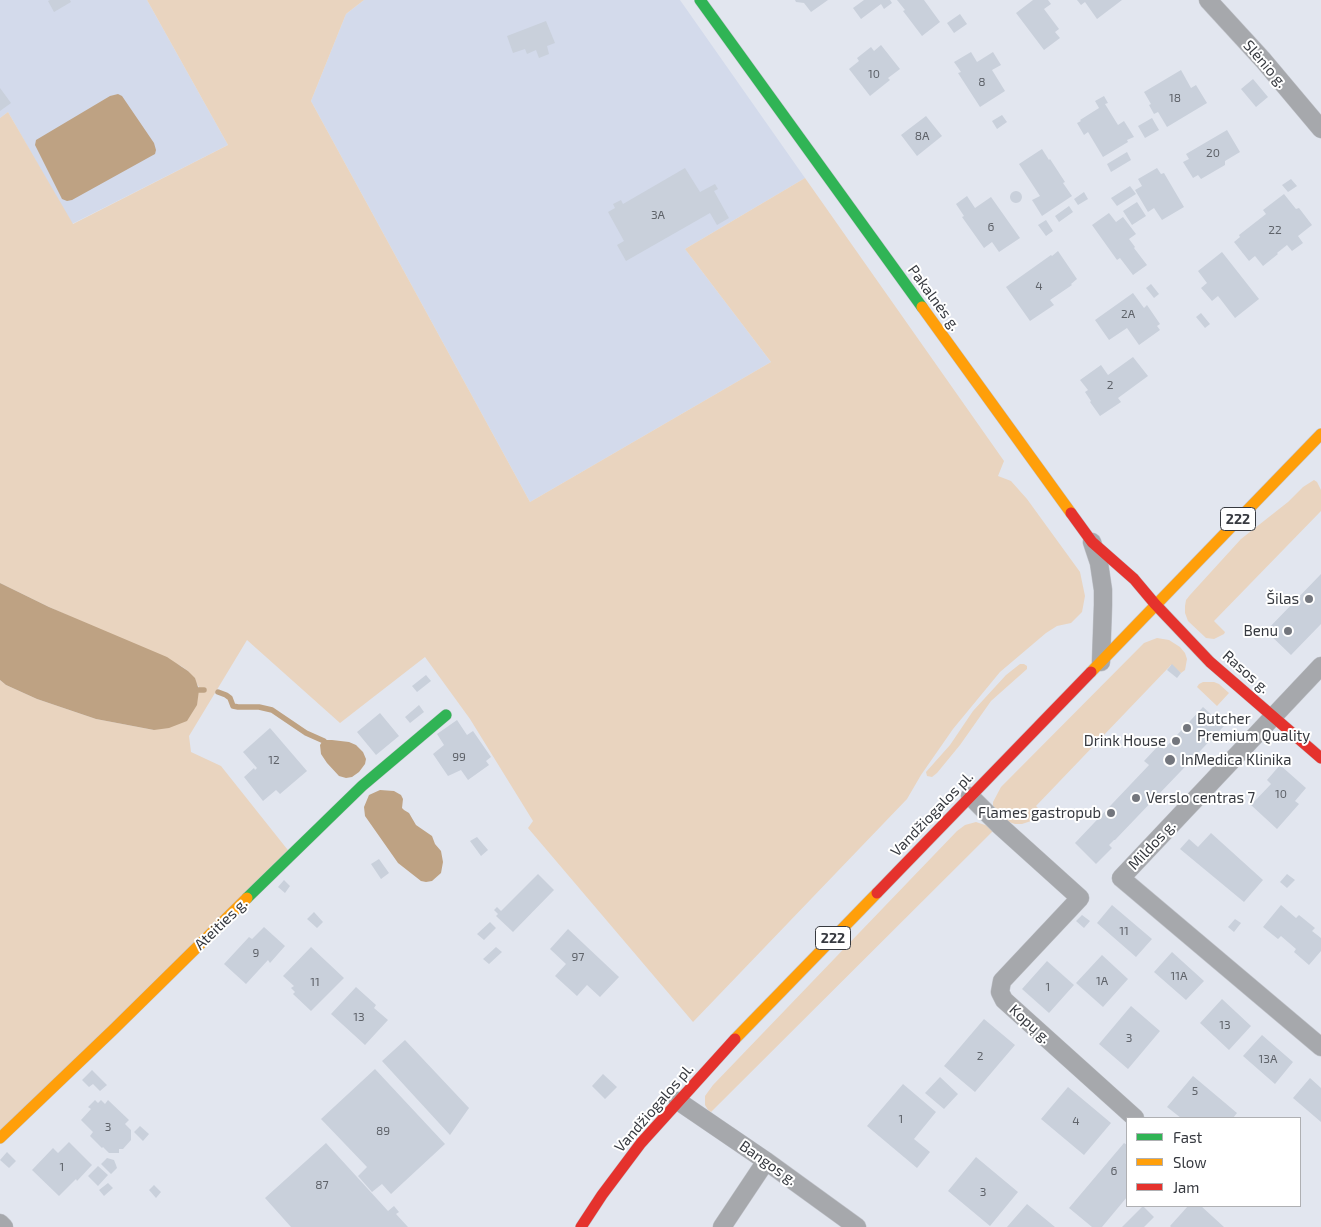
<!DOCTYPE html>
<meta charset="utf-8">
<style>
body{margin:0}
#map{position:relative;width:1321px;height:1227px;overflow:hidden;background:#e2e6ef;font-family:"Exo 2",sans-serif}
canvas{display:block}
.legend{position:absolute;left:1126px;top:1117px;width:175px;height:90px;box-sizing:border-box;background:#fff;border:1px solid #afb0b3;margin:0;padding:6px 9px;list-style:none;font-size:15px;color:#373a40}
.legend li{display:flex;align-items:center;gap:10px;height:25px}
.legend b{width:25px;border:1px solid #afb0b3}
</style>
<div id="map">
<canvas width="1321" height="1227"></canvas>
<ul class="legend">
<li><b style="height:6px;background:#30b455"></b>Fast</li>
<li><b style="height:6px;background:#ff9f0a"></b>Slow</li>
<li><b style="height:6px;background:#e5322d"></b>Jam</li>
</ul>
</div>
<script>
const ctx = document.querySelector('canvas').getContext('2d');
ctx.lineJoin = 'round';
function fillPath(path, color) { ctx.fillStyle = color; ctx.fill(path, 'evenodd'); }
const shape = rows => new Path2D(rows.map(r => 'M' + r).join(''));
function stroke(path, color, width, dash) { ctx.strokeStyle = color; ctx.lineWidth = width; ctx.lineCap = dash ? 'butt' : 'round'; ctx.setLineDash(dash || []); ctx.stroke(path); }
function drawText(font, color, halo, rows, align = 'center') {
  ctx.font = font + ' "Exo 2",sans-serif'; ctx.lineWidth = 4; ctx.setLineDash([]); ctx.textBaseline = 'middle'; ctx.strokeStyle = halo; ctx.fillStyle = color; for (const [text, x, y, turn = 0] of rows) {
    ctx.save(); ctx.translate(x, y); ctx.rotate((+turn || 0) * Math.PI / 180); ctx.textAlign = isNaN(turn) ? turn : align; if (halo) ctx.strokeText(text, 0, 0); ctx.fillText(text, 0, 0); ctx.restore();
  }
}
fillPath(shape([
 [0,0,147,0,228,145,72,224,8,112,0,118],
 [364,0,680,0,805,178,685,249,771,362,530,502,311,101,346,14]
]), '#d3daeb');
fillPath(shape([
 [147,0,364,0,346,14,311,101,530,502,771,362,685,249,805,178,1004,461,998,476,1011,481,1027,499,1080,572,1085,596,1082,612,1071,623,1057,626,1046,633,1000,672,953,729,921,775,907,799,693,1022,528,828,533,821,470,719,425,657,340,723,247,640,189,736,191,752,221,766,291,854,0,1138,0,680,6,685,37,699,96,719,154,730,199,687,188,671,181,666,49,607,0,583,0,118,8,112,73,224,228,145],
 [1314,480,1317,482,1321,490,1321,511,1214,621,1225,632,1224,634,1214,639,1206,638,1188,621,1185,613,1185,606,1186,600,1190,595,1241,539,1288,502,1303,487],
 [1157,638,1169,640,1180,647,1185,653,1187,659,1185,670,1181,673,1171,665,1036,806,1046,816,1022,824,1015,824,1009,822,998,815,993,807,993,802,1001,787,1144,643],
 [1020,664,1024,664,1027,666,1027,669,991,701,960,745,937,773,932,777,927,776,926,772,950,745,973,711,1006,675],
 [1203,682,1214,682,1219,684,1229,693,1217,706,1197,687,1199,684],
 [976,822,988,826,993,831,711,1112,708,1110,705,1105,705,1096,713,1085,957,831,965,825]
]), '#e9d4bf');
fillPath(shape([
 [118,94,122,96,154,143,156,150,155,154,72,200,67,201,62,199,35,145,36,140,110,96],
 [0,583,49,607,167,657,188,671,195,678,199,690,197,705,187,721,169,728,154,730,96,719,37,699,6,685,0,680],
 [326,740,332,740,349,742,356,745,363,752,366,759,365,764,359,772,352,777,346,778,339,776,327,763,321,754,320,745,322,742],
 [380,790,394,791,401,795,403,799,402,808,404,810,409,813,416,825,432,836,435,844,441,851,443,862,441,873,432,881,426,882,421,881,398,863,365,816,364,807,369,795]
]), '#bea283');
stroke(shape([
 [199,690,204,690],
 [218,692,226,695,230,698,233,706,238,707,259,707,272,710,306,733,324,741]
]), '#bea283', 5.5);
fillPath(shape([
 [50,0,70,0,71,2,54,12,48,1],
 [795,0,828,0,811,12,804,3,796,2],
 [864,0,890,0,892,3,884,9,881,4,861,19,853,8],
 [897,0,924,0,940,22,922,36,903,11,905,10],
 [1033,0,1048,0,1051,4,1044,9,1059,29,1055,32,1060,38,1044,50,1016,13],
 [1077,0,1122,0,1097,19,1085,2,1081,5],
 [960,14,967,24,954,33,947,23],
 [546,21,555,43,547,46,549,54,539,58,536,50,527,54,525,49,513,53,507,36],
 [881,45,900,69,888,78,890,80,870,96,849,69,859,61,857,58,871,47,874,51],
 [971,52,977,62,993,52,1001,65,992,70,1005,91,980,107,958,73,961,72,954,62],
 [1181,70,1191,88,1196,85,1207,103,1167,127,1158,112,1154,114,1149,105,1151,104,1144,92],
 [1253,79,1268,97,1256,107,1241,89],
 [0,88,11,103,0,111],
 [1104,96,1108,103,1105,104,1118,125,1124,121,1134,137,1127,140,1128,142,1103,157,1088,132,1084,135,1077,123,1081,121,1080,120,1099,108,1095,101],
 [1002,115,1007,122,997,129,992,121],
 [926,116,942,136,917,156,901,135],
 [1152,118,1159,130,1145,138,1138,126],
 [1227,130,1240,152,1225,161,1225,165,1201,179,1198,175,1193,178,1183,162,1189,159,1186,154],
 [1042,149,1049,160,1050,159,1065,182,1063,183,1072,196,1042,216,1032,200,1040,196,1019,164],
 [1127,152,1131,160,1111,172,1107,164],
 [685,168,700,192,715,184,718,189,714,191,729,218,717,225,710,213,626,261,617,245,624,241,608,212,615,208,613,204,621,200,623,204],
 [1157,168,1161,174,1164,173,1184,207,1162,220,1154,208,1148,212,1135,190,1142,186,1138,179],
 [1291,179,1297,186,1288,192,1282,185],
 [1130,186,1136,194,1117,206,1111,198],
 '1010 197a6 6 0 1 1 12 0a6 6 0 1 1-12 0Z',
 [1084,192,1088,199,1078,205,1074,199],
 [1284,194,1296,209,1299,208,1312,225,1298,236,1303,243,1292,251,1287,245,1277,253,1278,254,1263,266,1255,256,1249,261,1234,242,1240,237,1239,235,1266,214,1263,210],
 [967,196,975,208,991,197,1020,238,999,252,992,242,984,248,962,217,964,216,956,204],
 [1137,202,1146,216,1132,225,1123,211],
 [1069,206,1073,212,1059,222,1055,216],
 [1109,213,1116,222,1123,217,1136,234,1129,239,1135,247,1134,248,1147,265,1133,275,1120,258,1117,260,1092,225],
 [1046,220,1053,231,1046,236,1038,225],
 [1058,251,1077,279,1071,284,1072,285,1050,300,1054,305,1030,321,1006,287,1051,255,1052,256],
 [1222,252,1259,299,1235,318,1218,296,1212,301,1201,288,1207,283,1198,271],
 [1151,284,1159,294,1154,298,1146,288],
 [1133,293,1144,308,1147,305,1160,324,1157,326,1160,330,1139,345,1127,328,1109,340,1095,320],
 [1201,313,1210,324,1205,328,1196,317],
 [1133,357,1148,376,1118,398,1121,402,1100,416,1090,402,1091,401,1085,392,1088,390,1080,380,1101,365,1108,375],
 [1321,574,1321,624,1291,655,1266,631],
 [1172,664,1181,673,1177,678,1167,670],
 [426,675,431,681,417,692,412,686],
 [419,705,424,712,410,723,405,717],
 [1203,707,1224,726,1115,840,1114,840,1109,845,1112,848,1096,864,1075,843,1149,765,1144,761,1159,745,1164,749],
 [380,713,399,736,376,755,357,732],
 [457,720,467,735,473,731,491,757,486,761,489,765,468,780,461,770,448,776,433,754,444,745,437,734],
 [270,728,307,771,280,794,276,790,263,801,244,777,254,768,255,770,257,768,243,752],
 [1280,765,1306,788,1295,801,1299,804,1277,829,1251,805,1271,784,1267,780],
 [1211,833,1263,880,1244,902,1180,849,1189,839,1198,847],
 [477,837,488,850,481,856,470,841],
 [379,859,389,873,381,879,371,864],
 [538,874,554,890,513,932,496,916,498,914,494,910,497,907,501,911],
 [1287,874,1295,880,1287,888,1280,882],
 [284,880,290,886,285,893,278,887],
 [1112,905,1152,939,1136,957,1097,923],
 [1281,905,1296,918,1299,915,1315,928,1312,931,1321,938,1321,951,1309,965,1294,952,1296,949,1281,936,1278,939,1263,927],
 [314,912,323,922,317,928,307,919],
 [1082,915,1090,921,1084,928,1076,921],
 [1235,919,1241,923,1234,932,1228,927],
 [490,922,496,928,484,940,477,934],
 [264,927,285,946,270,963,268,960,246,984,224,964,249,937,252,939],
 [568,929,619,977,600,997,587,985,577,996,555,976,566,964,550,949],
 [311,947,344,978,311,1011,293,994,295,992,291,988,294,986,283,976],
 [496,947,502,952,489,964,483,959],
 [1172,952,1204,981,1186,1000,1154,972],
 [1102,955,1128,979,1103,1007,1076,983],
 [1047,961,1074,985,1049,1013,1022,989],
 [356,987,376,1005,374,1008,388,1020,365,1045,331,1014],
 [1222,999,1251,1026,1229,1050,1200,1023],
 [1131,1006,1160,1031,1128,1069,1099,1044],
 [984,1019,1015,1045,975,1092,944,1066],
 [1262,1035,1293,1062,1275,1084,1243,1056],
 [405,1040,469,1108,450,1135,382,1061],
 [375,1069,445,1144,391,1194,382,1184,372,1192,358,1176,367,1167,321,1119],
 [92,1070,107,1085,100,1091,93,1084,89,1087,82,1080],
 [603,1074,617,1087,605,1099,592,1086],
 [1193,1076,1237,1113,1233,1118,1181,1118,1167,1107],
 [940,1077,958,1094,944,1109,925,1093],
 [1310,1078,1321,1088,1321,1122,1293,1098],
 [903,1084,936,1112,914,1139,930,1152,917,1168,867,1126],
 [1068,1087,1111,1123,1084,1155,1041,1119],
 [95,1100,98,1103,101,1100,105,1104,108,1100,129,1120,125,1124,131,1130,131,1140,123,1149,119,1149,119,1153,109,1153,103,1147,102,1148,90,1136,93,1132,81,1120,91,1109,88,1107],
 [140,1126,149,1134,143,1141,134,1132],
 [69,1142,92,1165,77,1181,76,1179,59,1196,32,1170,53,1148,58,1153],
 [326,1143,388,1211,394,1206,399,1212,396,1214,408,1227,291,1227,265,1198],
 [1124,1143,1127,1145,1127,1197,1102,1227,1092,1227,1069,1208],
 [7,1152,16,1161,9,1168,0,1160],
 [976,1157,1018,1192,990,1226,948,1191],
 [107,1158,114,1160,116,1165,117,1168,111,1174,101,1164],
 [98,1166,108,1175,98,1186,88,1176],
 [108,1183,113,1188,104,1196,99,1190],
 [154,1185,161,1192,156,1198,149,1190],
 [1027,1204,1055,1227,1007,1227],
 [1143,1206,1154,1217,1144,1227,1122,1227],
 [1188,1206,1201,1206,1224,1227,1171,1227,1170,1226]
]), '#c9d0db');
const street = shape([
 [1208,0,1263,60,1321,129],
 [1092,542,1099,563,1103,590,1103,605,1101,662],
 [1321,666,1121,878,1321,1047],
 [970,796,999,825,1080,898,1002,981,1000,992,1004,1000,1135,1118],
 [678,1101,766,1161,857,1227],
 [0,1223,4,1227],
 [722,1227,766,1161]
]);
const fast = shape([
 [700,0,922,307],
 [247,898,362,786,446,715]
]);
const slow = shape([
 [922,307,1071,513],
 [1091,672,1321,434],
 [735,1039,877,893],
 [0,1138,115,1028,247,898]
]);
const jam = shape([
 [1071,513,1092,542,1134,579,1155,604,1210,662,1321,758],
 [877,893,1091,672],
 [581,1227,602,1195,641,1143,735,1039]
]);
stroke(street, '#c1c4cb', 19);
stroke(fast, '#c1c4cb', 12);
stroke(slow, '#c1c4cb', 12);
stroke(jam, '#c1c4cb', 12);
stroke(street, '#a6a8ac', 18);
stroke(fast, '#30b455', 11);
stroke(slow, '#ff9f0a', 11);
stroke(jam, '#e5322d', 11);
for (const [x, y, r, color] of [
 [1309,599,5,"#73767d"],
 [1288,631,5,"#73767d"],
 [1187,728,5,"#73767d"],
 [1176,741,5,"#73767d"],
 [1170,760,6,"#73767d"],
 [1136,798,5,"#73767d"],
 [1111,813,5,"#73767d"]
]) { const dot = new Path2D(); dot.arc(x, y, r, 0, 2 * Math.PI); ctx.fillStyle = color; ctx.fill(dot); stroke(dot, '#fff', 2); }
drawText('12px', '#5f636a', null, [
 ["10",874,74],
 ["8",982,82],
 ["18",1175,98],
 ["8A",922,136],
 ["20",1213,153],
 ["3A",658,215],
 ["6",991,227],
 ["22",1275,230],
 ["4",1039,286],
 ["2A",1128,314],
 ["2",1110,385],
 ["99",459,757],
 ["12",274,760],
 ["10",1281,794],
 ["11",1124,931],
 ["9",256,953],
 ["97",578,957],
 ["11A",1179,976],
 ["1A",1102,981],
 ["11",315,982],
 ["1",1048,987],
 ["13",359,1017],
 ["13",1225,1025],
 ["3",1129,1038],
 ["2",980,1056],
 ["13A",1268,1059],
 ["5",1195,1091],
 ["1",901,1119],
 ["4",1076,1121],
 ["3",108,1127],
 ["89",383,1131],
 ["1",62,1167],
 ["6",1114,1171],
 ["87",322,1185],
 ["3",983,1192]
]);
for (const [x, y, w] of [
 [1238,519,35],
 [833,938,35]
]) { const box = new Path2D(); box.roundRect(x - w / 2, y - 11.5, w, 23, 4); ctx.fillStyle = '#fff'; ctx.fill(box); stroke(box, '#373a40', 1); }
drawText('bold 14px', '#373a40', null, [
 ["222",1238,519],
 ["222",833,938]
]);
drawText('15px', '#373a40', '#fff', [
 ["Slėnio g.",1265,64,49],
 ["Pakalnės g.",934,298,54],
 ["Rasos g.",1246,672,41],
 ["Vandžiogalos pl.",932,814,-46],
 ["Mildos g.",1152,845,-47],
 ["Ateities g.",221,924,-44],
 ["Kopų g.",1030,1024,42],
 ["Vandžiogalos pl.",654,1108,-49],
 ["Bangos g.",768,1163,35]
]);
drawText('15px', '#373a40', '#fff', [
 ["Šilas",1299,599],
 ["Benu",1278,631],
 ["Butcher",1197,719,"left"],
 ["Premium Quality",1197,736,"left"],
 ["Drink House",1166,741],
 ["InMedica Klinika",1181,760,"left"],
 ["Verslo centras 7",1146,798,"left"],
 ["Flames gastropub",1101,813]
], 'right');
</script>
